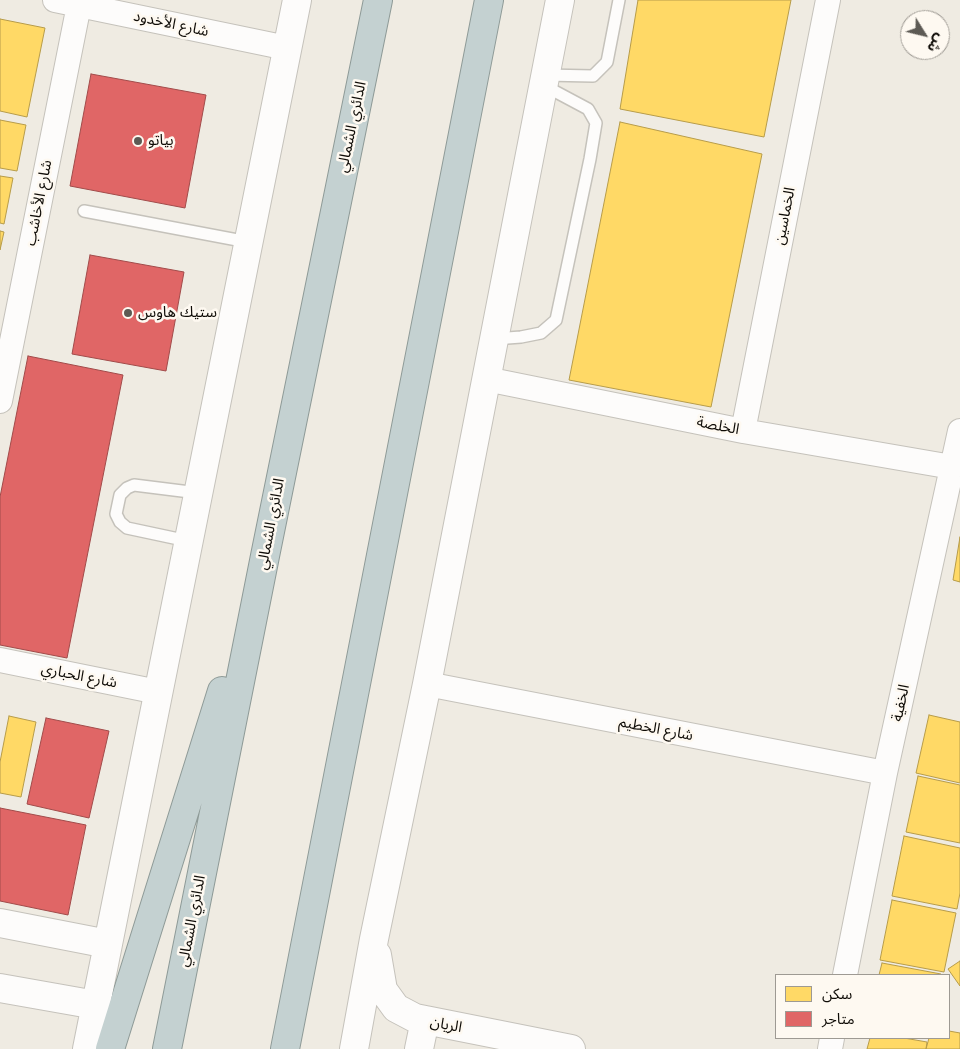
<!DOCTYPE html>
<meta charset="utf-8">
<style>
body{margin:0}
#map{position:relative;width:960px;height:1049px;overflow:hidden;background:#efebe2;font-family:"Libre Baskerville","Noto Sans Arabic",serif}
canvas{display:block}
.legend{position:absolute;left:775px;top:974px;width:175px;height:65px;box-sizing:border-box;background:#fef9f1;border:1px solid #9e9a93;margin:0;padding:6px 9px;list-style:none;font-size:15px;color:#0f0c07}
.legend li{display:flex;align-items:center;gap:10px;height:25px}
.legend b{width:25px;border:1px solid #9e9a93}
.north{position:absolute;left:900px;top:10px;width:50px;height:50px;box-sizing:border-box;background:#fef9f1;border:1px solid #9e9a93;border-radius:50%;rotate:126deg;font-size:14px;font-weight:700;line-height:20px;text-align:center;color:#0f0c07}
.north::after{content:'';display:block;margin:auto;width:18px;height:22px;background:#5d5a54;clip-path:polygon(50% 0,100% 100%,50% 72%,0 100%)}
</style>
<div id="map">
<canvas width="960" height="1049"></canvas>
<ul class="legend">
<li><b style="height:14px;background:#ffd966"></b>سكن</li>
<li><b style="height:14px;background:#e06666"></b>متاجر</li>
</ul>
<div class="north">ش</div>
</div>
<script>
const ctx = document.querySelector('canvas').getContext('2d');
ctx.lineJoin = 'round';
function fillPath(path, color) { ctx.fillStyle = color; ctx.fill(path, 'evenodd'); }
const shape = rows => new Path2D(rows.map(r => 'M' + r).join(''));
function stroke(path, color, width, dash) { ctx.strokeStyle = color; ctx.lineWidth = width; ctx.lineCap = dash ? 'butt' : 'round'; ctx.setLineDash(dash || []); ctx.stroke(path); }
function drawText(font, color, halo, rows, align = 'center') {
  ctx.font = font + ' "Libre Baskerville","Noto Sans Arabic",serif'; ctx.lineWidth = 5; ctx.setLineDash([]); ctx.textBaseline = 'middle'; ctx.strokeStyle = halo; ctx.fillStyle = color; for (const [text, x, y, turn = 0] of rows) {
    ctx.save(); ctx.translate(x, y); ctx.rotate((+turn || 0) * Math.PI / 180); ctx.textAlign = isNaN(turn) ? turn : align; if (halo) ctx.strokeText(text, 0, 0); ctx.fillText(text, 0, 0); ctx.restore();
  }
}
const homes = shape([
 [638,0,791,0,764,137,620,109,638,0],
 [0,19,45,28,27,117,0,111,0,19],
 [0,120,26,125,17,171,0,168,0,120],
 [620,122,762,154,711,407,569,380,620,122],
 [0,176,13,178,4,224,0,223,0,176],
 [0,231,4,232,0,250,0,231],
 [960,537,960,582,953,580,960,537],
 [929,715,960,722,960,783,916,773,929,715],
 [9,716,36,722,21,797,0,793,0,762,9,716],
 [918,776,960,785,960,843,906,832,918,776],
 [904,836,960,848,960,893,957,909,892,896,904,836],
 [892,900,956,913,944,972,880,960,892,900],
 [960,961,960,986,948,969,960,961],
 [882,963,941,974,940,975,879,975,882,963],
 [949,1031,960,1033,960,1049,926,1049,929,1038,949,1038,949,1031],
 [870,1038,904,1038,927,1042,926,1049,867,1049,870,1038]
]);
fillPath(homes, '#ffd966');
stroke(homes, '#b79c4a', 1);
const shops = shape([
 [91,74,206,95,185,208,70,186,91,74],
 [90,255,184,272,166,371,72,354,90,255],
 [28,356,123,375,67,658,0,645,0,497,28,356],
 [46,718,109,731,89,818,27,804,46,718],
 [0,808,86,825,68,915,0,901,0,808]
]);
fillPath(shops, '#e06666');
stroke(shops, '#a14b4a', 1);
const service = shape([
 [545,75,593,76,607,62,619,0],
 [84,211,248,242],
 [494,339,521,337,541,333,556,320,590,159,596,123,588,109,543,85],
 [188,541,127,528,120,522,116,514,120,495,127,488,134,485,198,493]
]);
const minor = shape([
 [55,0,287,48],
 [486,379,743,431,952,467],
 [0,401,79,5],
 [743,431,828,0],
 [0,660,158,692],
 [427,684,885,773],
 [845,975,885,773,960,431],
 [830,1049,832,1038]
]);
const tertiary = shape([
 [0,923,108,944],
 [377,955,383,990,396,1008,415,1018,571,1049],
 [0,988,96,1005],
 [87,1049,297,0],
 [354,1049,374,939,427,684,560,0],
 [419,1049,425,1020]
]);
const motorway = shape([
 [110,1049,222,691],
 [167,1049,265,556,378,0],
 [285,1049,489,0]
]);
stroke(service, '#c5c2bb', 14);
stroke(minor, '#c5c2bb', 26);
stroke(tertiary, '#c5c2bb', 30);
stroke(motorway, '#8e9a97', 30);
stroke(service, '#fdfcfb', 11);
stroke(minor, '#fdfcfb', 24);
stroke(tertiary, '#fdfcfb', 28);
stroke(motorway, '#c4d1d1', 28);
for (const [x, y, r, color] of [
 [138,141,5,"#5d5a54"],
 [128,313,5,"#5d5a54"]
]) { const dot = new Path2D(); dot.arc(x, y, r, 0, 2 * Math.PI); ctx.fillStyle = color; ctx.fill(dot); stroke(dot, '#fef9f1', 2); }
drawText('15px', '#0f0c07', '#fef9f1', [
 ["شارع الأخدود",171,24,12],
 ["الدائري الشمالي",352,127,-78],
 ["شارع الأخاشب",39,203,-79],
 ["الخماسين",785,216,-79],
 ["الخلصة",718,426,11],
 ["الدائري الشمالي",271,524,-79],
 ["شارع الحباري",79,676,11],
 ["الخفية",901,703,-78],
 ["شارع الخطيم",656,729,11],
 ["الدائري الشمالي",192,921,-79],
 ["الريان",446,1025,11]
]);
drawText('15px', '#0f0c07', '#fef9f1', [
 ["بياتو",148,141],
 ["ستيك هاوس",138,313]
], 'left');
</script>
